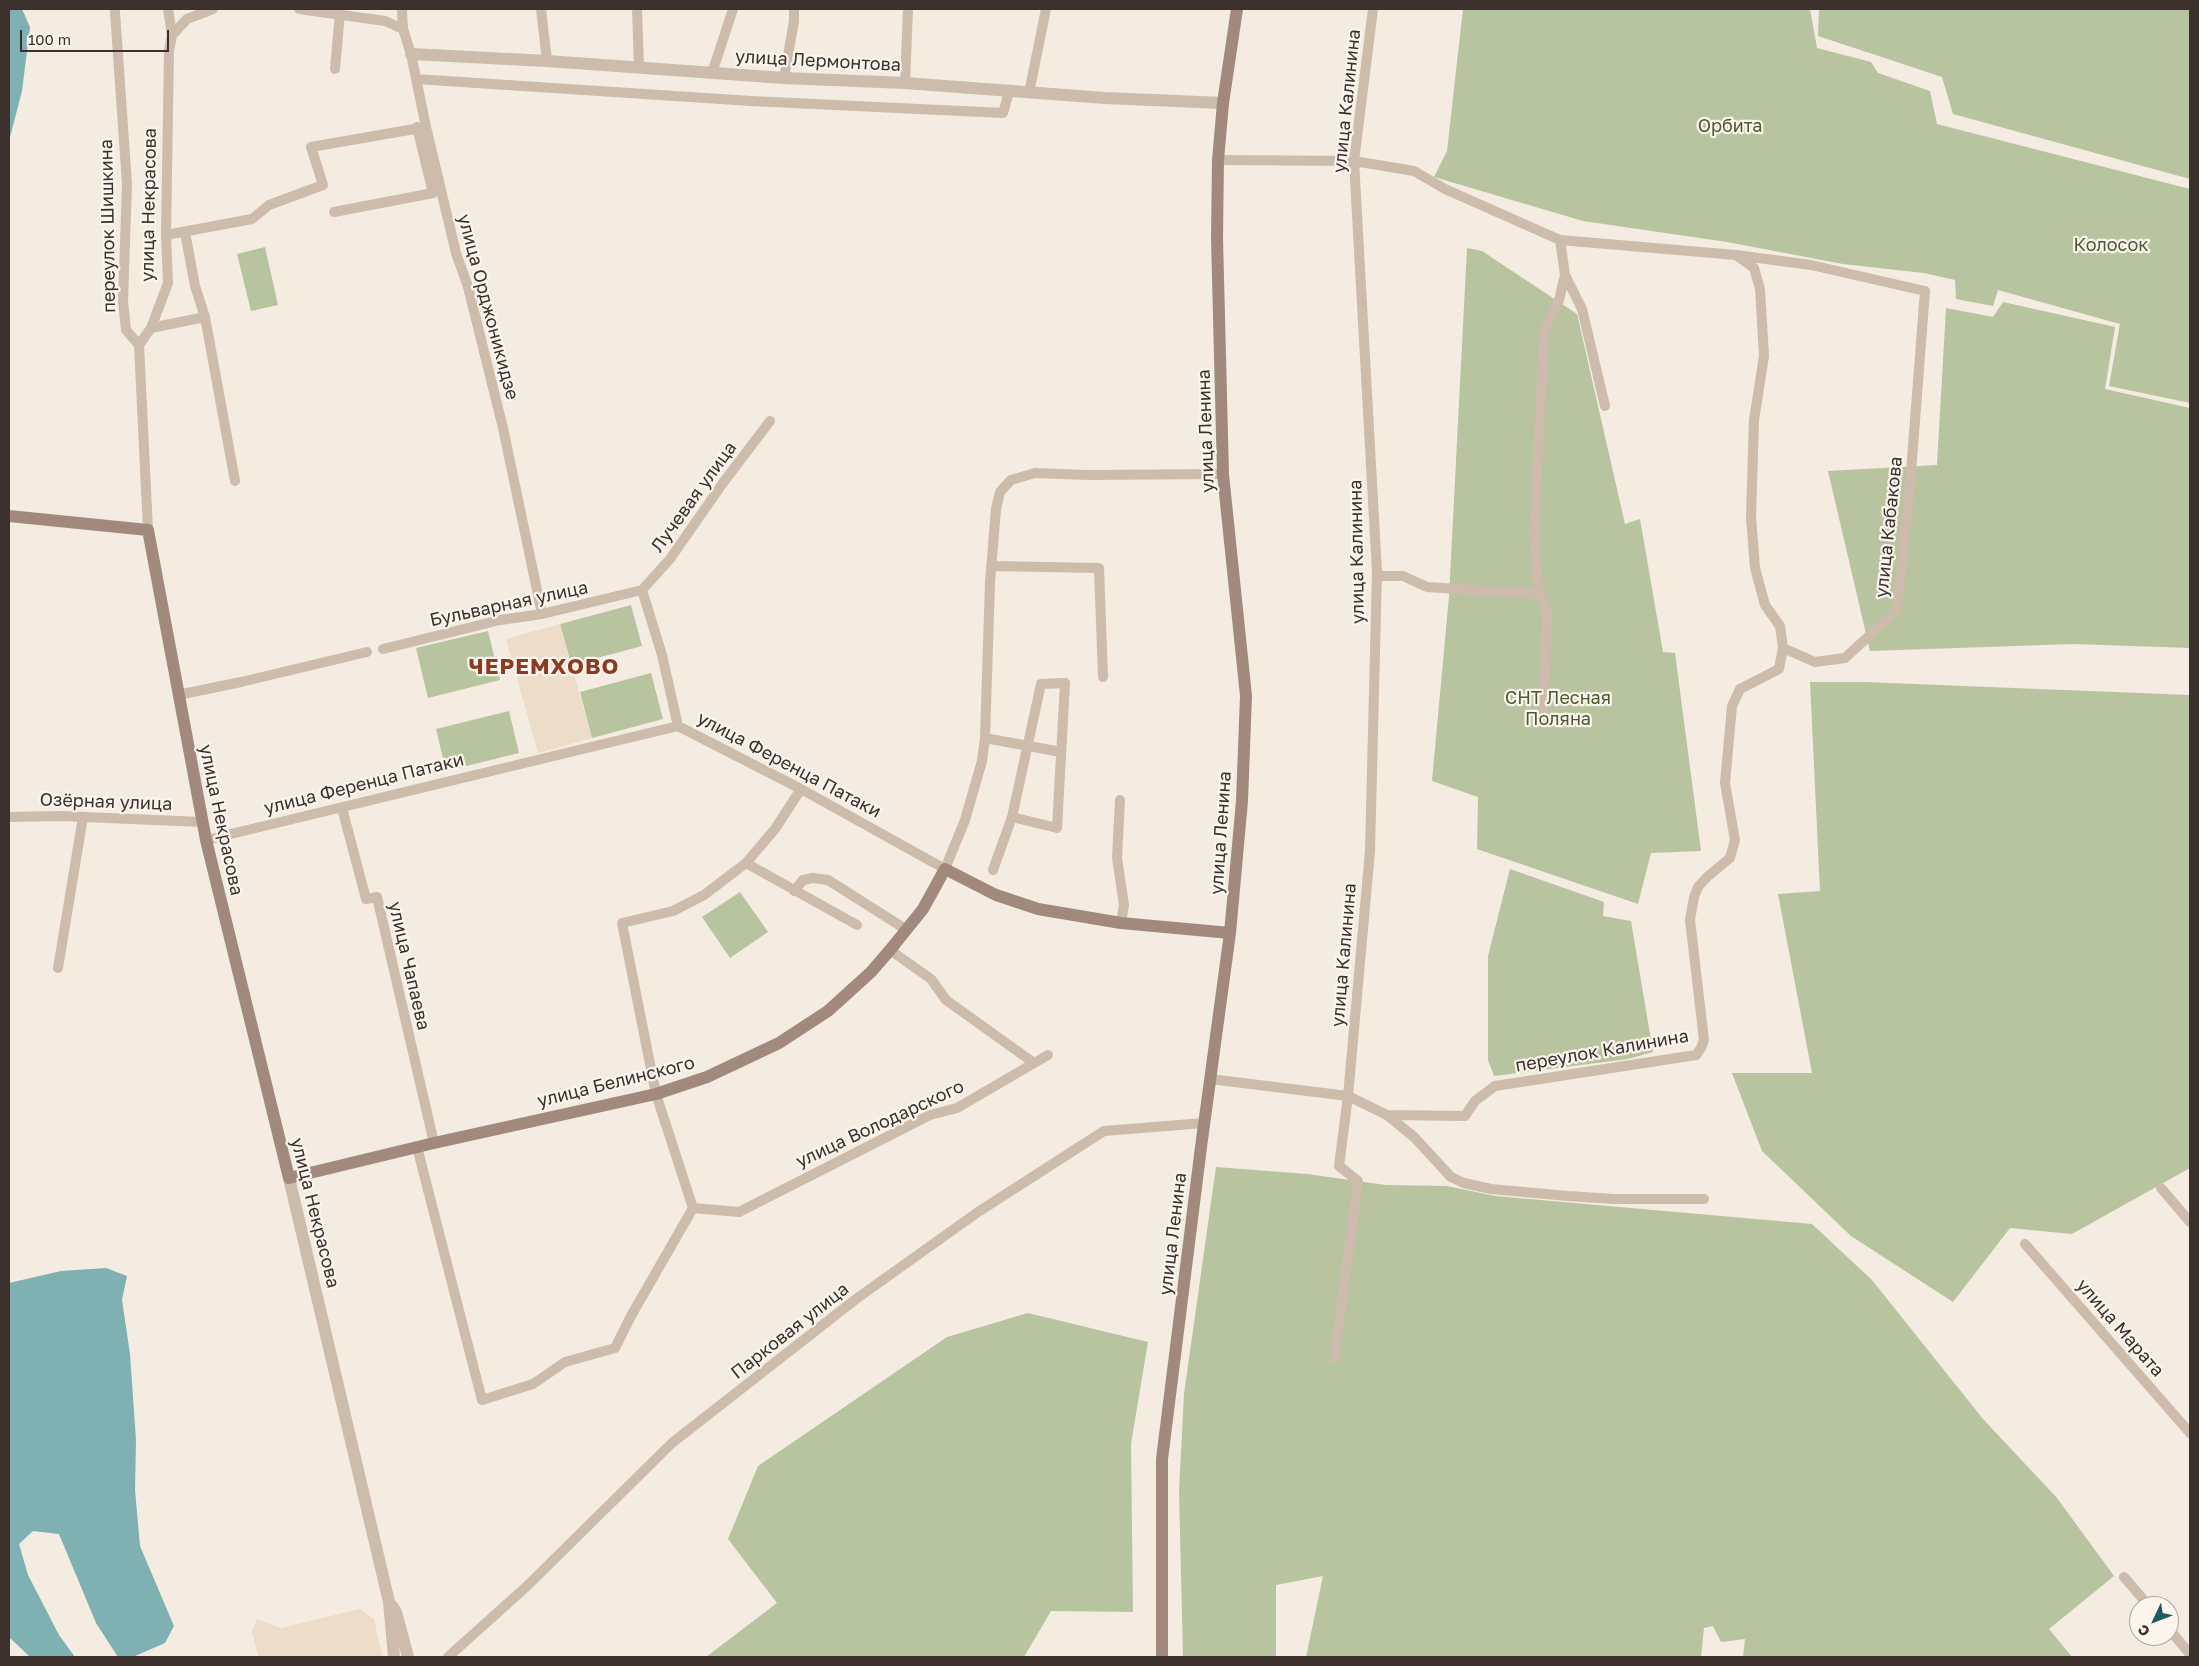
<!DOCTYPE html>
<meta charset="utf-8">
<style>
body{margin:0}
#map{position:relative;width:2199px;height:1666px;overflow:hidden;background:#f4ebe1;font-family:"Golos Text",sans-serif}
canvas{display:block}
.frame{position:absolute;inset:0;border:10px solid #3b302b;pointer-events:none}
.north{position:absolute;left:2129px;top:1596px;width:50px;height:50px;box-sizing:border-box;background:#fbf5ee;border:1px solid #aea6a0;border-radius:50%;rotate:227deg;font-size:14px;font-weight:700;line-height:20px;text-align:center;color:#3b302b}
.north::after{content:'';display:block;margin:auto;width:18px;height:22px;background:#1f5a5e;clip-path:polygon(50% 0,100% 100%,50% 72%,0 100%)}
.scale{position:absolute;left:20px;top:30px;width:149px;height:22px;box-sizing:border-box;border:2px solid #3b302b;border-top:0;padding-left:6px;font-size:15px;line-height:18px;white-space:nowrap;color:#3b302b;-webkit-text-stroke:4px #fbf5ee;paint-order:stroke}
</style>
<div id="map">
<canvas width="2199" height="1666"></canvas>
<div class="frame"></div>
<div class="north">С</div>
<div class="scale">100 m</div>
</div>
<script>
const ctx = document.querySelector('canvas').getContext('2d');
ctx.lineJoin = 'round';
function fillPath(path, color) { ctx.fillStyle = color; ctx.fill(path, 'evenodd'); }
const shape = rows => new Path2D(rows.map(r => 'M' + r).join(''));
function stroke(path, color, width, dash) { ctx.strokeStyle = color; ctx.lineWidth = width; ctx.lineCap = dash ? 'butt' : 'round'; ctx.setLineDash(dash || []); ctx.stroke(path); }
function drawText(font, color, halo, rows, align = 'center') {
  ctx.font = font + ' "Golos Text",sans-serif'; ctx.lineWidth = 4.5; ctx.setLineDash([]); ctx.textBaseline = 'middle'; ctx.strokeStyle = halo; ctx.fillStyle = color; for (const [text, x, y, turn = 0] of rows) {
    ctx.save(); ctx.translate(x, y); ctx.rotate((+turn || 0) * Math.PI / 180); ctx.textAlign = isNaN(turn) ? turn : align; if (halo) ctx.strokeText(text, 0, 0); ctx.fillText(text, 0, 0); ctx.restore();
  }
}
fillPath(shape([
 [1463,9,1810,9,1817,48,1871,62,1878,73,1930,91,1937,124,2190,189,2190,403,2109,386,2120,324,1998,290,1993,306,1956,299,1955,280,1924,273,1843,264,1727,242,1583,221,1434,177,1447,151],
 [1819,9,2190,9,2190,179,1953,114,1942,77,1818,36],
 [265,247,278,305,251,311,237,254],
 [1467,248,1482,251,1577,314,1625,524,1640,519,1663,652,1675,653,1701,851,1651,853,1638,904,1477,849,1478,797,1432,781,1449,596],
 [2003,302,2115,327,2105,389,2190,408,2190,648,2073,644,1870,651,1828,471,1937,465,1946,308,1993,317],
 [631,605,642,646,571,665,560,624],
 [488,631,500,680,428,698,416,648],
 [651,673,663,719,592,738,580,692],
 [1810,682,1864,682,2190,695,2190,1168,2072,1234,2010,1228,1953,1302,1851,1236,1762,1151,1732,1073,1812,1073,1778,894,1820,891],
 [509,711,519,753,446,771,436,729],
 [1510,869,1604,902,1603,916,1631,921,1653,1052,1628,1059,1494,1076,1488,1060,1488,956],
 [740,892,768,932,730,958,702,917],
 [1216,1167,1307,1174,1386,1185,1447,1186,1495,1196,1812,1224,1872,1280,1983,1419,2057,1498,2114,1576,2049,1629,2072,1657,1743,1657,1745,1639,1721,1642,1713,1626,1704,1628,1701,1657,1306,1657,1323,1576,1276,1585,1276,1657,1183,1657,1179,1491,1184,1394],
 [1028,1313,1148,1342,1131,1444,1133,1612,1051,1611,1024,1657,706,1657,777,1603,728,1539,758,1466,947,1337]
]), '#b8c4a0');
fillPath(shape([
 [560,624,592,738,538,753,506,639],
 [360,1609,374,1619,382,1657,258,1656,252,1631,257,1619,281,1628]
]), '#ecdcc8');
fillPath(shape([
 [9,9,22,9,30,27,22,91,9,141],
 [106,1268,127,1276,122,1300,130,1354,136,1440,135,1490,140,1546,174,1626,165,1643,135,1656,118,1657,96,1623,59,1534,33,1531,19,1544,28,1575,59,1635,75,1657,30,1657,9,1637,9,1283,61,1271]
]), '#7fb0b2');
stroke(shape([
 [168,9,172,35],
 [299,9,385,21,403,29],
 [402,9,403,29,411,54,426,127,456,253,468,287,503,428,542,614],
 [541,9,547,61],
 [637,9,639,67],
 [115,12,127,184,123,301,126,330,139,345],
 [335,69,340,13],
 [712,73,733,9],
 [784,78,794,21,794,9],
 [416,79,751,101,1003,113,1009,92],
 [905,83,908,9],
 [1029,93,1046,9],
 [1218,160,1354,161,1414,171,1445,189,1560,240,1736,255,1811,265,1925,291,1910,485,1897,610,1845,658,1815,662,1783,648],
 [334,212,433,193,417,127],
 [185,232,195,286,205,317],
 [166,235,252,219,269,205,323,185,311,147,426,127],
 [1560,240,1565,275,1582,309,1605,406],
 [151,328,205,317,235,481],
 [148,530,139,345,151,328,168,283,166,235,169,51,172,35,187,19,213,9],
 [991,566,1099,568,1103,677],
 [1377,576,1403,576,1427,587,1539,594,1547,611,1544,708],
 [642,590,670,559,723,483,770,421],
 [642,590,662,655,678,726],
 [1539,594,1534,535,1544,331,1559,300,1565,275],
 [383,649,500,620,542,614,642,590],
 [178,695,241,682,367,652],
 [985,738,1061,752],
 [1120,800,1117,858,1124,905,1121,923],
 [342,808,366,899,377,897,434,1143],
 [9,817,60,816,202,822],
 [206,840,678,726,801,789,945,869,965,820,982,761,985,738,990,582,996,509,1000,492,1011,480,1035,473,1088,475,1223,474],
 [746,863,857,925],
 [993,870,1012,817,1041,684,1065,683,1057,828,1012,817],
 [794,891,803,880,813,878,828,880,907,930],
 [890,950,931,979,946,1000,1034,1063],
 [58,968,83,817],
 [1210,1079,1348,1096,1387,1115,1465,1116,1475,1101,1495,1086,1696,1055,1701,1048,1704,1040,1690,920,1694,897,1698,887,1707,877,1730,858,1735,840,1725,783,1732,706,1740,689,1779,669,1783,648,1780,626,1765,605,1755,568,1751,517,1754,420,1764,356,1760,289,1754,268,1736,255],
 [1387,1115,1414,1137,1451,1177,1464,1183,1491,1189,1568,1196,1613,1199,1704,1199],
 [417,1147,482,1400,533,1384,565,1362,615,1348,631,1316,693,1208,656,1094,622,923,673,911,704,895,746,863,775,829,801,789],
 [2161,1188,2190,1222],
 [693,1208,739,1212,930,1115,957,1108,1048,1055],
 [2025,1244,2190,1433],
 [1334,1359,1358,1181,1339,1166,1348,1096,1370,851,1377,572,1354,161,1373,9],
 [2124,1577,2149,1606],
 [2169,1629,2190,1654],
 [448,1657,526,1587,672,1443,856,1299,978,1212,1104,1131,1204,1123]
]), '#cdbbac', 10);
stroke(shape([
 [411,54,547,61,784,78,905,83,1105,98,1223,103],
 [289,1178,389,1602,394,1657],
 [392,1606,396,1612,408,1657]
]), '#cdbbac', 12);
stroke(shape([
 [9,516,148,530,206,840,289,1178,434,1143,656,1094,707,1077,779,1043,828,1011,871,972,890,950,923,909,945,869,996,895,1038,909,1121,923,1230,933],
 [1162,1657,1162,1459,1201,1147,1230,933,1242,801,1246,696,1223,474,1217,238,1218,160,1223,103,1237,9]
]), '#a18a7d', 12);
drawText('18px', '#3b302b', '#fbf5ee', [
 ["улица Лермонтова",818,61,3],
 ["улица Калинина",1347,101,-84],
 ["улица Некрасова",149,205,-89],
 ["переулок Шишкина",108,226,-91],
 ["улица Орджоникидзе",488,307,75],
 ["улица Ленина",1206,431,-92],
 ["Лучевая улица",694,497,-54],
 ["улица Кабакова",1889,527,-84],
 ["улица Калинина",1357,552,-91],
 ["Бульварная улица",509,604,-12],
 ["улица Ференца Патаки",789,765,28],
 ["улица Ференца Патаки",364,784,-14],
 ["Озёрная улица",106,802,2],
 ["улица Некрасова",221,820,78],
 ["улица Ленина",1221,833,-86],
 ["улица Калинина",1344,955,-85],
 ["улица Чапаева",409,966,77],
 ["переулок Калинина",1602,1051,-10],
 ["улица Белинского",616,1082,-14],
 ["улица Володарского",880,1124,-25],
 ["улица Некрасова",315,1213,76],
 ["улица Ленина",1173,1234,-83],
 ["улица Марата",2120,1328,49],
 ["Парковая улица",790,1331,-38]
]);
drawText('18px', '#4a5a2e', '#fbf5ee', [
 ["Орбита",1730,126],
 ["Колосок",2111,245],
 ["СНТ Лесная",1558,698],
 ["Поляна",1558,719]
]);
ctx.letterSpacing = '1px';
drawText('bold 22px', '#8c3b22', '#fbf5ee', [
 ["ЧЕРЕМХОВО",544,667]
]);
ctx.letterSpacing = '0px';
</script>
